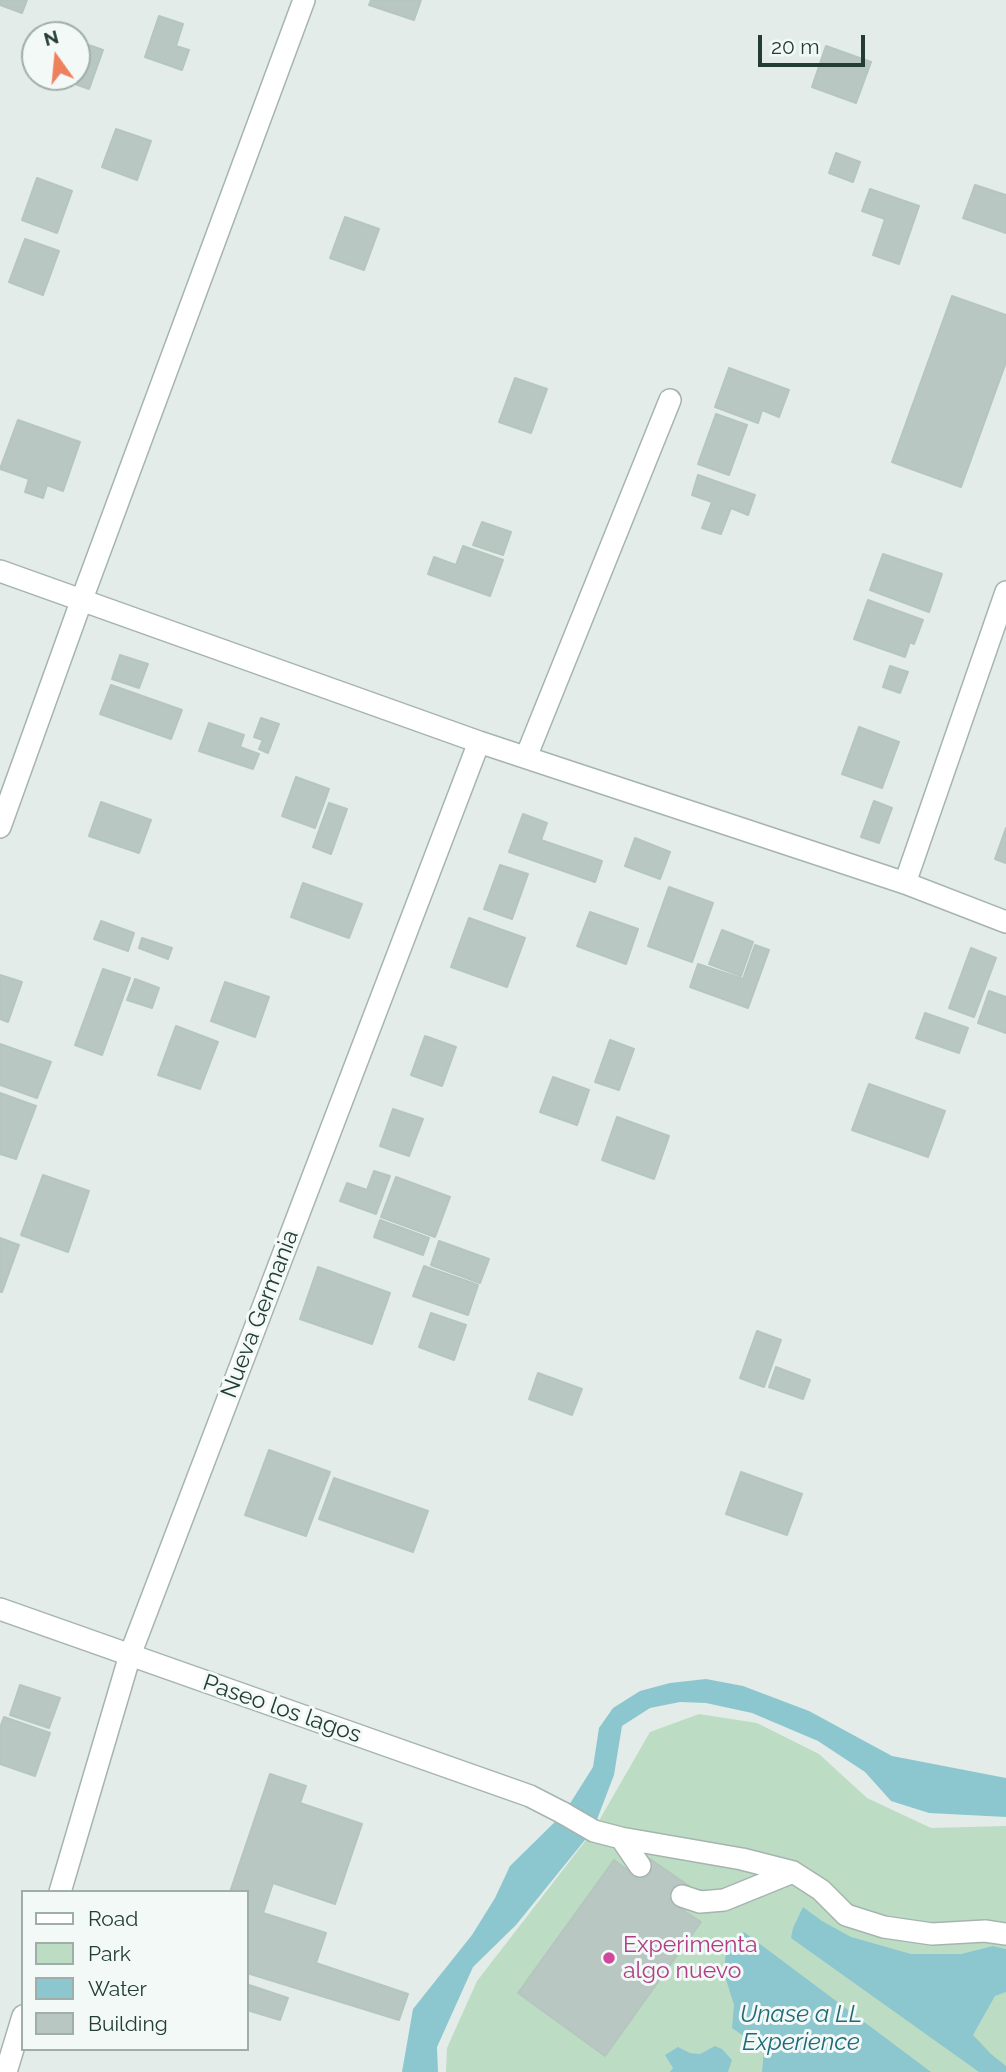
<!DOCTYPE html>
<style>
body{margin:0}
#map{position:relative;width:1006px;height:2072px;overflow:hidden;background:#e3ece8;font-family:Raleway,sans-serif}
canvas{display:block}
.legend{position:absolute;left:21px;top:1890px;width:228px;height:161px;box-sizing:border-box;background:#f3f9f6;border:2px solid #a0aea9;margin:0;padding:9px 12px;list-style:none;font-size:21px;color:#233d36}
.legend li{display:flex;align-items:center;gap:14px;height:35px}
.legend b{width:35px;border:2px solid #a0aea9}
.north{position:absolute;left:21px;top:21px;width:70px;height:70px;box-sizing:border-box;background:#f3f9f6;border:2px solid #a0aea9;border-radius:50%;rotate:345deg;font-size:19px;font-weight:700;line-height:28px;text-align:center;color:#233d36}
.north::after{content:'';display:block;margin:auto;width:24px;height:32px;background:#ef805e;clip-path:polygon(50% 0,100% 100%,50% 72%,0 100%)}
.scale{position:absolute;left:758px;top:35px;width:107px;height:32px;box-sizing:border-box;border:4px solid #233d36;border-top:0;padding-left:9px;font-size:21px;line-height:24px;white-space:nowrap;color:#233d36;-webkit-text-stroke:5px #f3f9f6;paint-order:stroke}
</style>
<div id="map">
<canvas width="1006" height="2072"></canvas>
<ul class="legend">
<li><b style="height:9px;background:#fff"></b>Road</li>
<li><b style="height:19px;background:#bcddc4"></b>Park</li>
<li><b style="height:19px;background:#8cc7d0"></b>Water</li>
<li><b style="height:19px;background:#b8c7c1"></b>Building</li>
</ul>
<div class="north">N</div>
<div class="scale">20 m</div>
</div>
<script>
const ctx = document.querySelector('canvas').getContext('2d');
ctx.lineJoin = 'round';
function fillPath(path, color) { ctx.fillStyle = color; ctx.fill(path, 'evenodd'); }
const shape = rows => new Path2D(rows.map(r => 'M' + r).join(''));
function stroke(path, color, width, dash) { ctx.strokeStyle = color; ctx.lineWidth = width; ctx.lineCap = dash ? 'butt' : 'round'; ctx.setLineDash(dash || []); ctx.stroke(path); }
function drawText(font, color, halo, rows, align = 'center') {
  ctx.font = font + ' Raleway,sans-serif'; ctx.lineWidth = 6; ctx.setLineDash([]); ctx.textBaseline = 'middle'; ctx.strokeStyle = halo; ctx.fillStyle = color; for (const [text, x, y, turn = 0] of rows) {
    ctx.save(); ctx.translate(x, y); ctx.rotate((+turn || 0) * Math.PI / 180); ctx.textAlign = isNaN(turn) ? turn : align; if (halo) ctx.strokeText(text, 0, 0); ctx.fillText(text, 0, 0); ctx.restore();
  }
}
fillPath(shape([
 [699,1714,757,1723,819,1754,867,1798,931,1828,1006,1826,1006,2072,446,2072,447,2048,477,1981,593,1831,650,1732],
 [647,1857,688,1886,675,1905,700,1923,604,2055,518,1993,613,1861,634,1875]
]), '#bcddc4');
fillPath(shape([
 [706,1679,743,1686,809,1711,892,1756,1006,1778,1006,1817,929,1813,891,1801,865,1772,818,1741,752,1713,706,1703,680,1702,650,1708,622,1726,614,1775,593,1830,516,1925,473,1967,437,2047,438,2072,402,2072,413,2009,472,1935,495,1898,510,1866,564,1813,593,1767,599,1728,613,1708,640,1691,670,1683],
 [803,1907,822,1921,851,1937,911,1954,961,1954,993,1946,1006,1949,1006,1992,995,1996,973,2035,991,2054,1006,2066,1006,2072,979,2072,791,1938,793,1928],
 [744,1932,931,2072,762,2072,764,2050,732,2028,734,2005,724,1973,726,1951,732,1940],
 [715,2046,722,2049,732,2060,728,2072,670,2072,673,2068,665,2055,678,2047,690,2053,700,2054]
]), '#8cc7d0');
const building = shape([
 [0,0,27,0,22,13,0,5,0,0],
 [371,0,421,0,414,20,369,5,371,0],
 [159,16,183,24,176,46,189,50,182,70,145,57,159,16],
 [77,41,103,50,89,89,61,79,62,77,77,77,77,41],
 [826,46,871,62,856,103,812,87,826,46],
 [116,129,151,141,137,180,102,167,116,129],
 [836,153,860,162,853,182,829,173,836,153],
 [37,178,72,191,57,233,22,220,37,178],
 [975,185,1006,195,1006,233,963,218,975,185],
 [870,189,919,206,899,264,873,255,885,219,862,211,870,189],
 [345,217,379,229,364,270,330,258,345,217],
 [25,239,59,251,43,295,9,282,25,239],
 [952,296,1006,315,1006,362,961,487,892,462,952,296],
 [729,368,789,390,779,417,762,410,758,423,715,407,729,368],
 [515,378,547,389,531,433,499,422,515,378],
 [716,414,747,425,729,475,698,464,716,414],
 [18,420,80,442,63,491,47,485,43,498,25,492,29,479,0,469,18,420],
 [698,475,755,495,748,515,731,508,721,534,702,528,712,502,692,495,698,475],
 [482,522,511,532,503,555,473,545,482,522],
 [463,546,503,560,490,596,428,574,434,557,456,565,463,546],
 [883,554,942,574,929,612,870,590,883,554],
 [868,600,923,620,914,644,910,642,905,657,854,639,868,600],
 [120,655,148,664,139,688,112,679,120,655],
 [890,666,908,672,900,693,883,687,890,666],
 [111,685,182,710,171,739,100,714,111,685],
 [261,718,279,724,268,753,259,749,263,740,254,737,261,718],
 [209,723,244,735,240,747,259,754,253,769,199,751,209,723],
 [859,727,899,742,882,788,842,774,859,727],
 [296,777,329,789,315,828,282,816,296,777],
 [874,801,892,808,879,843,861,837,874,801],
 [101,802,151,820,139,853,89,836,101,802],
 [329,803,347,809,331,854,313,847,329,803],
 [523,814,547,823,541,840,602,861,595,882,509,852,523,814],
 [1006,828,1006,863,995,859,1006,828],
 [635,838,670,852,660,879,625,866,635,838],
 [500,865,528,874,512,919,484,909,500,865],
 [303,883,362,904,349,938,291,917,303,883],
 [669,887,713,903,692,962,648,946,669,887],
 [590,912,638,929,626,964,577,946,590,912],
 [469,918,525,938,507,987,451,967,469,918],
 [101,921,134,933,128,951,94,939,101,921],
 [722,930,753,942,741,976,709,964,722,930],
 [142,938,172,948,168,959,139,948,142,938],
 [755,945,769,950,748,1008,690,987,698,964,743,979,755,945],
 [971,948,996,958,974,1017,949,1008,971,948],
 [103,969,130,978,102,1055,75,1045,103,969],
 [0,975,22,982,8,1022,0,1019,0,975],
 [135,979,159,988,152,1008,127,1000,135,979],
 [225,982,269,997,255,1037,211,1021,225,982],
 [989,991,1006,997,1006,1033,978,1023,989,991],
 [925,1013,968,1028,959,1053,916,1038,925,1013],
 [176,1026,218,1042,200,1089,158,1075,176,1026],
 [425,1036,456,1047,442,1086,411,1075,425,1036],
 [610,1040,634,1049,619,1090,595,1082,610,1040],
 [0,1044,51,1062,37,1098,0,1085,0,1044],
 [553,1077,589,1090,577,1125,540,1112,553,1077],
 [869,1084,945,1111,928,1157,852,1130,869,1084],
 [0,1093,36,1106,16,1159,0,1154,0,1093],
 [393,1109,423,1119,409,1156,380,1146,393,1109],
 [617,1117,669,1136,654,1179,602,1160,617,1117],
 [374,1171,390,1176,376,1214,340,1201,347,1183,367,1190,374,1171],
 [43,1175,89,1191,68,1252,21,1235,43,1175],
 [396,1177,450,1197,435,1237,381,1217,396,1177],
 [380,1220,429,1238,423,1255,374,1237,380,1220],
 [0,1238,19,1245,2,1292,0,1292,0,1238],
 [439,1241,489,1259,480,1283,431,1265,439,1241],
 [424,1266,478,1285,468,1315,413,1296,424,1266],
 [318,1267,390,1293,372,1344,300,1319,318,1267],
 [431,1313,466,1325,454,1360,419,1347,431,1313],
 [757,1331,781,1340,764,1387,740,1378,757,1331],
 [776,1367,810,1380,803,1399,769,1387,776,1367],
 [538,1373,582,1389,572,1415,529,1399,538,1373],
 [269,1450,330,1472,306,1536,245,1515,269,1450],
 [741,1472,802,1494,787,1535,726,1514,741,1472],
 [334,1478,428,1511,413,1552,319,1519,334,1478],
 [20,1685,60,1698,49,1728,10,1715,20,1685],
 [4,1717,50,1733,35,1776,0,1764,0,1728,4,1717],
 [270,1774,306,1786,300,1803,362,1824,335,1904,273,1883,263,1913,326,1933,316,1963,408,1994,399,2020,247,1973,247,1892,230,1892,270,1774],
 [647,1857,689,1886,675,1905,701,1922,605,2056,518,1993,614,1860,634,1875,647,1857],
 [249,1985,288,1998,280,2020,247,2010,247,1991,249,1985]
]);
fillPath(building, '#b8c7c1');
stroke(building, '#b5c6bf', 2);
const service = shape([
 [563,1813,594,1831,621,1838,742,1859,793,1872,821,1890,846,1915,884,1927,932,1934,985,1931,1006,1934],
 [621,1838,640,1866],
 [682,1896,700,1902,724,1900,793,1872]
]);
const minor = shape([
 [0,571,479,742,905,883,1006,922],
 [526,757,670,400],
 [0,827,82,599,304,0],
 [905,883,1006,592],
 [0,1609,530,1796,563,1813],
 [60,1892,130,1655,479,742],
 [6,2072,23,2016]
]);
stroke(service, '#a6b4af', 24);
stroke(minor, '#a6b4af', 24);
stroke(service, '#fff', 21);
stroke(minor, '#fff', 21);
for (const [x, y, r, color] of [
 [609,1958,7,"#d1479c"]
]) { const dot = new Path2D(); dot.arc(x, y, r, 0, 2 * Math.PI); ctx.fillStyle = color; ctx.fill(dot); stroke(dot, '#f3f9f6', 2.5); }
drawText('23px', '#233d36', '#f3f9f6', [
 ["Nueva Germania",260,1314,-69],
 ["Paseo los lagos",282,1709,19]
]);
drawText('23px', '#b23c85', '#f3f9f6', [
 ["Experimenta",623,1945],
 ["algo nuevo",623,1971]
], 'left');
drawText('italic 24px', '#1e6a78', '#f3f9f6', [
 ["Unase a LL",801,2015],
 ["Experience",801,2043]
]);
</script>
